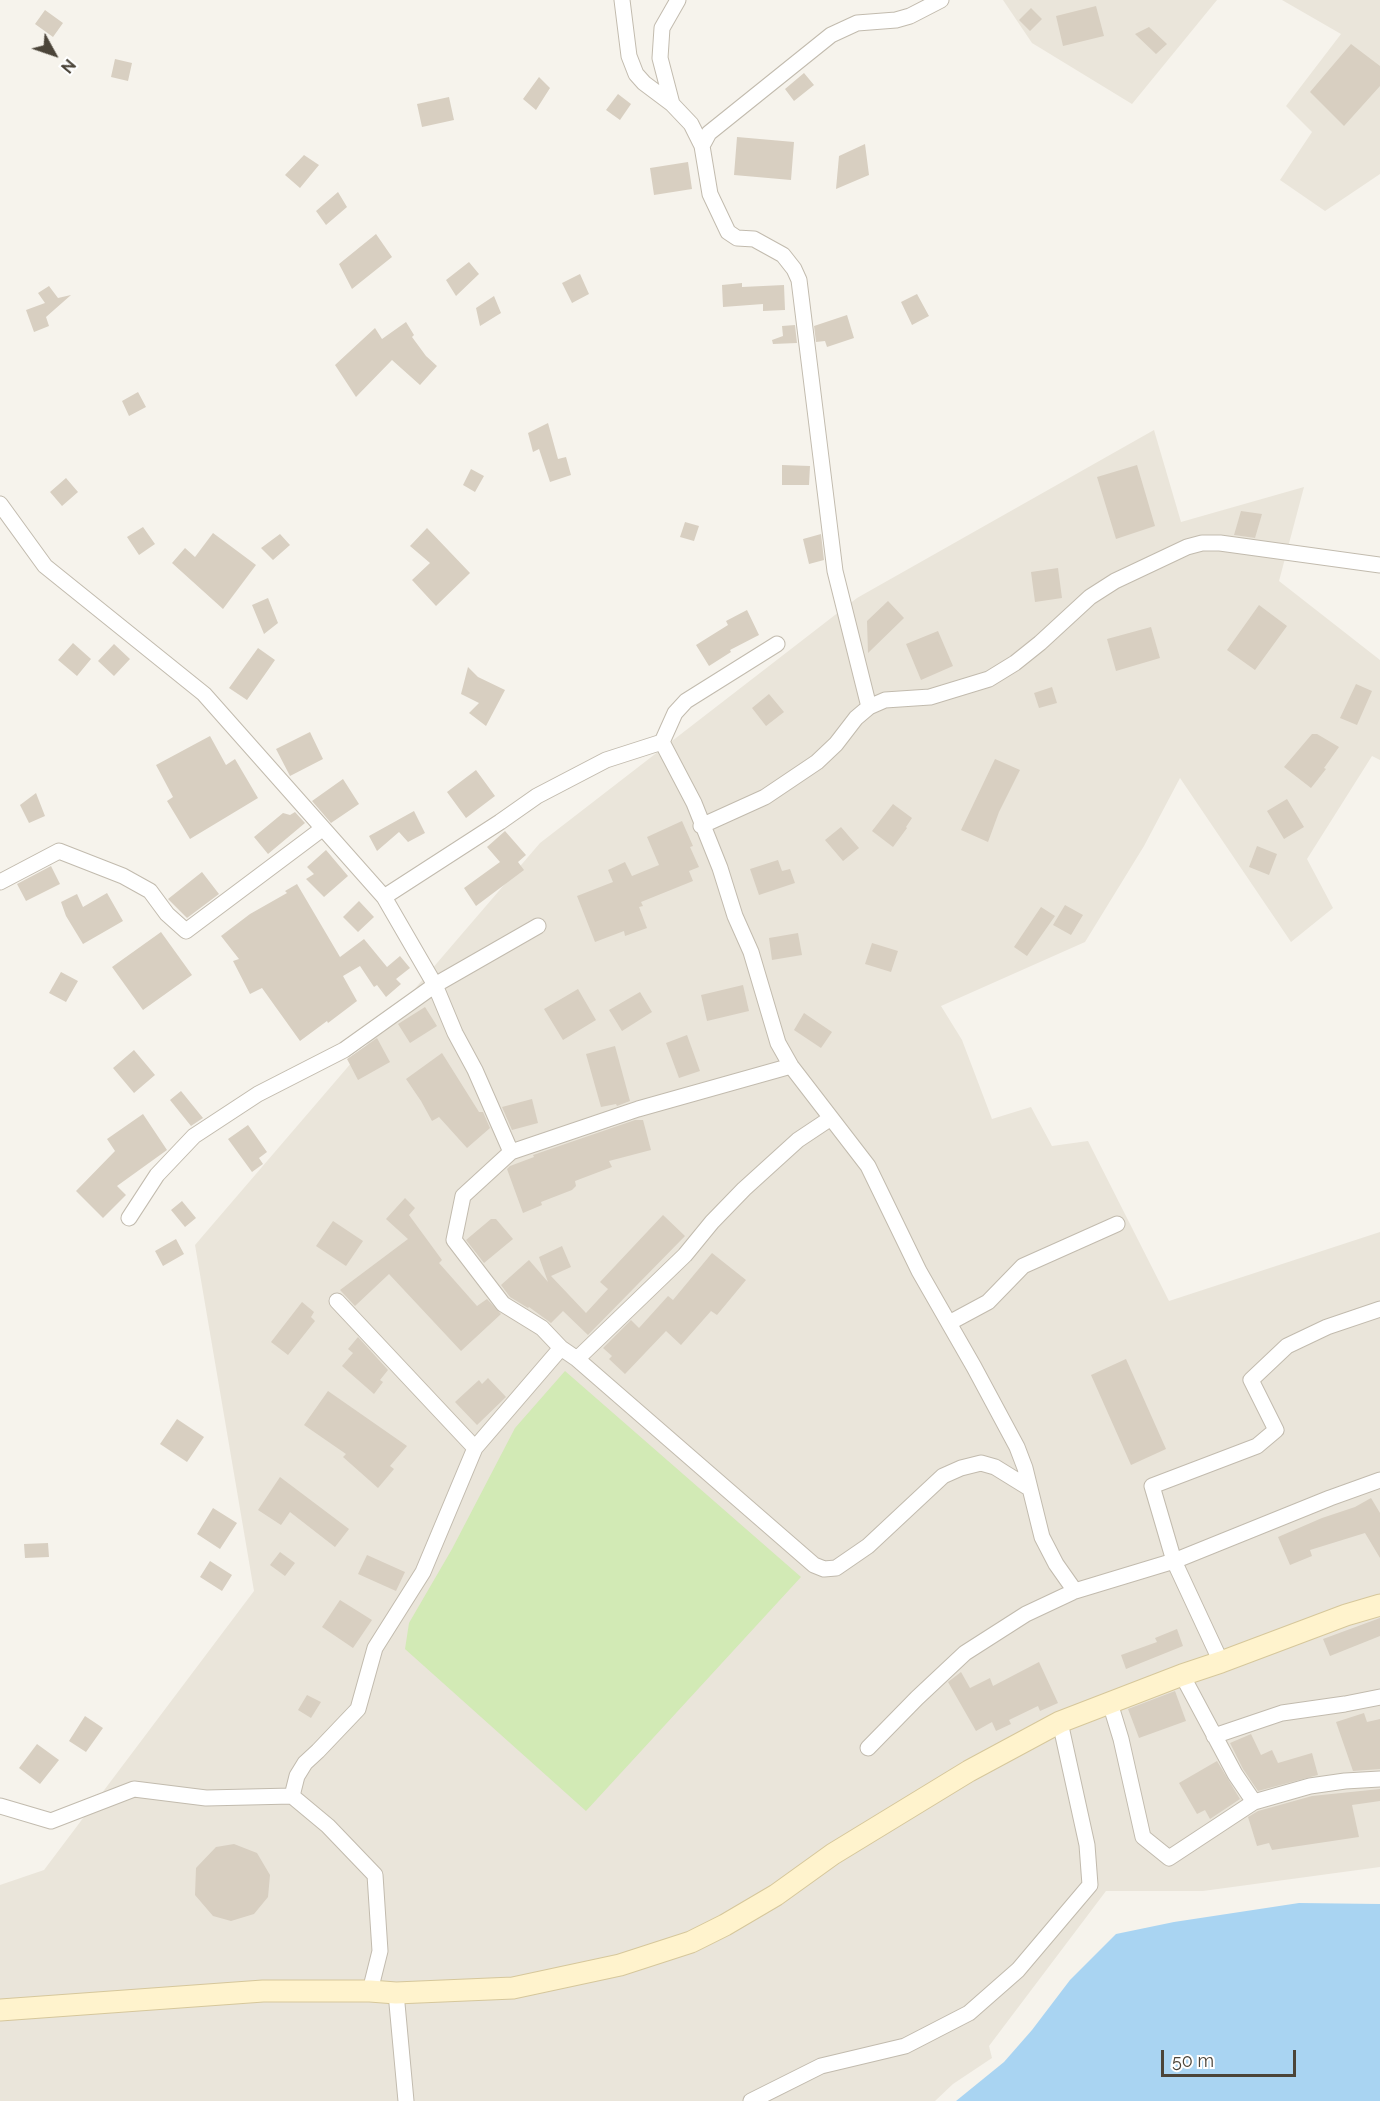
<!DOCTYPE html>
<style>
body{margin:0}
#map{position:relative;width:1380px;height:2101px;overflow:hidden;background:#f6f3ec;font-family:Raleway,sans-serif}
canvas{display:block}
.north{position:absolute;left:24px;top:24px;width:60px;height:60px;-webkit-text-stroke:4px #fff;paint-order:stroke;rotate:130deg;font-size:16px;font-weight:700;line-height:24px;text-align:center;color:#4b4439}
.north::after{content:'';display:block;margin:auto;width:21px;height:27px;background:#4b4439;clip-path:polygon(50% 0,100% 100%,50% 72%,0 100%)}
.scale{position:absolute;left:1161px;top:2050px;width:135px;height:27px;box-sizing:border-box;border:3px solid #4b4439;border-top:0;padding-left:8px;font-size:18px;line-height:21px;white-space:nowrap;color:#4b4439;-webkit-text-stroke:4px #fff;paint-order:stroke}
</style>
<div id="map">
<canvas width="1380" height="2101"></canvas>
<div class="north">N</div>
<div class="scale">50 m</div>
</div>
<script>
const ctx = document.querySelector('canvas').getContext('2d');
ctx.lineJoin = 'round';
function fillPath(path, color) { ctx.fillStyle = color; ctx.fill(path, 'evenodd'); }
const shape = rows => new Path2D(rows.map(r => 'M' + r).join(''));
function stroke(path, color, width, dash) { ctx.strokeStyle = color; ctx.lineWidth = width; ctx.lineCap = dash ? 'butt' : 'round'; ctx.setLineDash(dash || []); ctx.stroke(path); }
fillPath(shape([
 [1003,0,1217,0,1132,104,1032,43],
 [1282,0,1380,0,1380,174,1325,211,1280,180,1312,132,1286,106,1341,34],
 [1154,430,1181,522,1304,487,1279,581,1380,660,1380,760,1372,756,1307,859,1333,908,1291,942,1180,778,1144,846,1085,942,941,1006,962,1040,992,1119,1031,1107,1052,1146,1088,1141,1169,1301,1380,1232,1380,1867,1203,1891,1106,1891,989,2046,992,2058,953,2084,935,2101,0,2101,0,1885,44,1870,254,1591,195,1245,540,843,857,598]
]), '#eae5da');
fillPath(shape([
 [565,1371,801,1577,586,1811,405,1649,409,1623,452,1549,515,1428]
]), '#d2eab5');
fillPath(shape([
 [1299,1903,1380,1904,1380,2101,956,2101,1004,2062,1032,2030,1070,1980,1116,1934,1174,1922]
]), '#a9d4f2');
fillPath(shape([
 [1096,6,1104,36,1063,46,1056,16],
 [1031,8,1042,19,1030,31,1019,20],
 [45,10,63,23,53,37,35,24],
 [1149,27,1167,44,1156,54,1135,34],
 [1351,44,1380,66,1380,86,1344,126,1310,92],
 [115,59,132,63,128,81,111,77],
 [804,73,814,85,794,101,785,89],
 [539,77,550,88,536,110,523,99],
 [618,94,631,104,620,120,606,110],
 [449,97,454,120,422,127,417,104],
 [737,137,794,142,791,180,734,175],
 [865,144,869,175,836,189,839,156],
 [304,155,319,165,300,188,285,175],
 [688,162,692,189,654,195,650,168],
 [338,192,347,207,326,225,316,211],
 [376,234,392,257,352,289,339,264],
 [469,262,479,274,456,296,446,280],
 [580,274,589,294,572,303,562,283],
 [742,283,742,287,784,285,785,310,763,311,763,304,723,307,722,285],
 [49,286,58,298,71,295,46,317,49,326,34,332,26,310,45,303,38,293],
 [917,294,929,316,912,325,901,302],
 [494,296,501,313,480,326,476,308],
 [847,315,854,338,827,347,825,341,816,342,814,326],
 [406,322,414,335,412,337,426,356,437,366,420,385,392,360,356,397,335,365,375,328,382,339],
 [795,325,797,343,773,344,772,340,783,336,782,326],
 [138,392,146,407,129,416,122,401],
 [548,423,558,459,566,457,571,475,550,482,539,449,533,452,528,433],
 [782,465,810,466,809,485,782,485],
 [1137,465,1155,526,1116,539,1097,477],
 [471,469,484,476,475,492,463,485],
 [66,478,78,492,62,506,50,492],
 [1241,511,1262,514,1255,538,1234,535],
 [685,522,699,526,694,541,680,537],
 [143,527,155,544,139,555,127,537],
 [427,528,470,573,436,606,412,580,430,563,410,546],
 [213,533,256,565,223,609,172,563,185,548,195,557],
 [280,534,290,545,273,560,261,548],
 [821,534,824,560,809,564,803,539],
 [1058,568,1062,598,1035,602,1031,572],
 [268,598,278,623,264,634,252,605],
 [888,601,904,618,868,653,867,621],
 [1259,605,1287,626,1255,670,1227,650],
 [747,610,759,635,730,650,731,652,709,666,696,645,728,625,726,621],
 [1151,627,1160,658,1116,671,1107,639],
 [938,631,953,666,921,680,906,644],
 [73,643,91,659,77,676,58,660],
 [114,644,130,659,114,676,98,661],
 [258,648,275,660,247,700,229,688],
 [468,667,478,677,505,690,486,726,469,713,479,703,461,694],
 [1356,684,1372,691,1357,725,1340,718],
 [1052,687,1057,703,1039,708,1034,693],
 [769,694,784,712,766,726,752,708],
 [310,732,323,759,290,776,276,749],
 [1312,734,1317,734,1339,747,1324,768,1326,769,1311,788,1284,767],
 [210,736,226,765,235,759,258,798,190,839,167,801,173,797,156,765],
 [995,759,1020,770,999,812,988,842,961,830],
 [476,770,495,796,466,818,447,792],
 [343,779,359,804,331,823,312,801],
 [36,793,45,816,29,823,20,805],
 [1287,799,1304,827,1284,839,1267,811],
 [893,804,912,818,906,827,907,828,893,847,872,831],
 [414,811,425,833,408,842,399,832,377,851,369,836],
 [295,812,305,823,268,854,254,837,283,813,290,815],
 [682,821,693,846,690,847,699,867,689,871,693,881,641,902,643,906,639,907,647,928,625,936,624,931,595,942,577,896,613,882,608,870,625,862,632,876,659,865,647,837],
 [841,827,859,848,843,861,825,840],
 [505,831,526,855,518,862,524,870,476,906,464,888,500,862,487,847],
 [1257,846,1277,854,1269,875,1249,867],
 [326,850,348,876,324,897,306,879,314,874,307,867],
 [778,860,782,871,790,869,795,883,759,895,750,869],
 [51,866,60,884,26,901,17,884],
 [202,872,219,894,187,918,168,899],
 [297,884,340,957,364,939,387,967,400,956,410,968,396,979,401,984,386,997,377,985,374,987,360,966,343,976,357,1001,328,1023,327,1021,300,1041,262,988,250,994,233,961,239,959,221,936,250,914,287,893,285,891],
 [107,893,123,921,83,944,66,916,61,902,77,894,83,907],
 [359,901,374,917,358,932,343,917],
 [1065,905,1083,915,1071,935,1053,925],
 [1041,907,1055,916,1027,956,1014,947],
 [161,932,192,975,143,1010,112,967],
 [798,933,802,955,772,960,769,938],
 [872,943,898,951,891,972,865,964],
 [61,972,78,981,66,1002,49,993],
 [743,985,749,1011,707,1021,701,995],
 [578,989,596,1020,563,1040,544,1009],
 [640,992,652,1012,622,1031,609,1010],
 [425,1007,437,1026,410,1043,398,1024],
 [804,1013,832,1032,821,1048,794,1030],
 [687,1035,700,1071,679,1078,666,1043],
 [377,1038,390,1062,358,1080,347,1059],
 [615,1046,630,1101,617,1106,616,1104,601,1107,586,1054],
 [134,1050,155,1075,134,1093,113,1068],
 [442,1053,479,1112,483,1112,490,1128,467,1148,439,1117,432,1121,421,1101,406,1079],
 [181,1091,203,1118,191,1126,170,1100],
 [532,1099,538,1123,512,1130,502,1107],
 [143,1114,167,1150,117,1186,126,1195,103,1218,76,1191,115,1151,107,1139],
 [635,1120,643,1120,651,1150,609,1161,612,1167,575,1181,576,1186,572,1190,541,1202,542,1205,523,1213,507,1169,510,1166,534,1157,533,1155],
 [248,1125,267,1152,259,1158,263,1164,252,1172,228,1139],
 [405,1198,415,1208,409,1215,442,1260,439,1263,477,1306,487,1299,501,1314,461,1351,389,1274,355,1306,340,1290,408,1239,386,1219],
 [182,1201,196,1218,185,1227,171,1210],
 [663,1215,685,1236,588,1335,563,1311,551,1323,529,1307,528,1308,510,1297,501,1285,529,1260,548,1282,539,1257,562,1246,571,1267,551,1276,586,1313,608,1289,600,1282],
 [491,1219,496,1219,513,1239,484,1263,466,1240],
 [333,1221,363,1241,346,1266,316,1246],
 [176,1239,184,1254,163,1266,155,1251],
 [712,1253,746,1280,717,1315,711,1311,681,1345,666,1331,625,1374,609,1359,612,1356,603,1348,631,1320,639,1328,668,1296,673,1300],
 [302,1302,314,1312,311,1317,315,1321,288,1355,271,1342],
 [358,1337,388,1370,380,1380,383,1382,374,1394,342,1366,353,1353,348,1349],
 [1126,1359,1166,1449,1131,1465,1091,1375],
 [488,1378,506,1397,477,1425,455,1402,479,1380,482,1384],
 [328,1391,407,1446,390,1466,394,1469,378,1488,343,1457,346,1454,304,1425],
 [177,1419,204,1437,187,1462,160,1444],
 [280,1477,349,1529,335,1547,290,1512,281,1525,258,1510],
 [1371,1498,1380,1513,1380,1558,1365,1533,1310,1550,1312,1556,1290,1565,1278,1537,1322,1518,1355,1507],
 [213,1508,237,1523,220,1549,197,1534],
 [48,1543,49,1557,25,1558,24,1544],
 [280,1552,295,1563,285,1576,270,1565],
 [367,1555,405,1572,396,1591,358,1574],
 [210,1561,232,1575,222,1591,200,1577],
 [340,1600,372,1620,353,1648,322,1627],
 [1380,1618,1380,1636,1330,1656,1323,1639],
 [1177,1629,1183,1646,1126,1669,1121,1655,1157,1642,1155,1638],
 [1039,1662,1058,1703,1040,1711,1038,1706,1009,1720,1011,1724,996,1731,992,1722,976,1731,948,1682,961,1672,970,1688,990,1678,993,1686],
 [1175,1691,1186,1721,1139,1738,1128,1709],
 [307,1695,321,1702,311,1718,298,1710],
 [1364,1713,1367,1722,1380,1719,1380,1769,1353,1771,1336,1722],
 [85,1716,103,1728,86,1752,69,1741],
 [1251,1734,1261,1755,1272,1750,1278,1763,1312,1753,1318,1775,1258,1791,1243,1769,1230,1743],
 [37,1744,59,1760,40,1784,19,1768],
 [1217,1761,1240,1799,1210,1819,1205,1810,1197,1814,1179,1783],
 [1380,1789,1380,1801,1352,1805,1359,1837,1272,1850,1269,1843,1257,1846,1248,1817,1258,1811,1312,1796],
 [234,1844,257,1853,270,1875,268,1897,254,1914,231,1921,213,1916,195,1895,196,1868,216,1847]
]), '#d8cfc1');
const street = shape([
 [622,0,629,56,636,74,644,83,672,104,691,124,702,146,710,194,728,232,737,238,754,239,783,255,794,269,799,280,835,571,869,707],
 [672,104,660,58,662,28,678,0],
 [702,146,709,133,831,35,857,23,896,20,910,16,941,0],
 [0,504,45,566,204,694,384,897,435,985,455,1033,475,1070,511,1152,463,1196,454,1240,503,1304,542,1328,561,1348,475,1448,423,1572,375,1648,358,1709,318,1751,305,1763,297,1776,292,1796],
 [777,644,686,701,675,713,662,742,694,803,720,868,735,916,751,952,778,1043,791,1066,868,1166,919,1271,974,1367,1017,1447,1025,1468,1042,1537,1056,1564,1075,1591],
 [701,826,765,797,817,762,836,744,856,718,869,707,885,700,930,697,989,679,1015,663,1040,643,1090,597,1115,581,1187,547,1202,543,1220,543,1380,565],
 [0,882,59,851,123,876,150,891,167,914,186,931,322,829],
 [384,897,500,822,537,796,606,760,662,742],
 [511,1152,638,1109,791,1066],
 [129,1218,157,1175,194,1136,258,1094,344,1050,435,985,538,926],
 [337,1301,475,1448],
 [949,1323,988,1302,1023,1266,1117,1224],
 [561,1348,577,1359,814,1565,824,1569,836,1568,868,1546,943,1476,961,1468,981,1463,995,1467,1029,1488],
 [577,1359,685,1255,712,1222,744,1189,798,1140,831,1118],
 [1221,1662,1174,1561,1152,1486,1257,1446,1276,1430,1251,1380,1287,1346,1327,1327,1380,1309],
 [1182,1675,1235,1774,1254,1802],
 [1110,1703,1121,1739,1143,1837,1169,1858,1254,1802,1310,1786,1345,1781,1380,1779],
 [1214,1736,1282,1713,1345,1704,1380,1697],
 [868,1748,917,1698,965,1653,1026,1614,1075,1591,1174,1561,1330,1498,1380,1480],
 [0,1806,51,1821,134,1789,206,1798,292,1796,328,1826,375,1875,380,1951,370,1991],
 [396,1993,406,2101],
 [751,2101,821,2066,905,2046,969,2013,1018,1970,1090,1885,1087,1845,1060,1722]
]);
const secondary = shape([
 [0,2010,263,1991,370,1991,396,1993,513,1988,620,1965,691,1942,725,1925,776,1895,833,1854,969,1771,1060,1722,1182,1675,1221,1662,1346,1615,1380,1605]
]);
stroke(street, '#c2bbae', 17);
stroke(secondary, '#d6c79b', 23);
stroke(street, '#fff', 15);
stroke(secondary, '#fff3cd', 21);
</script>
